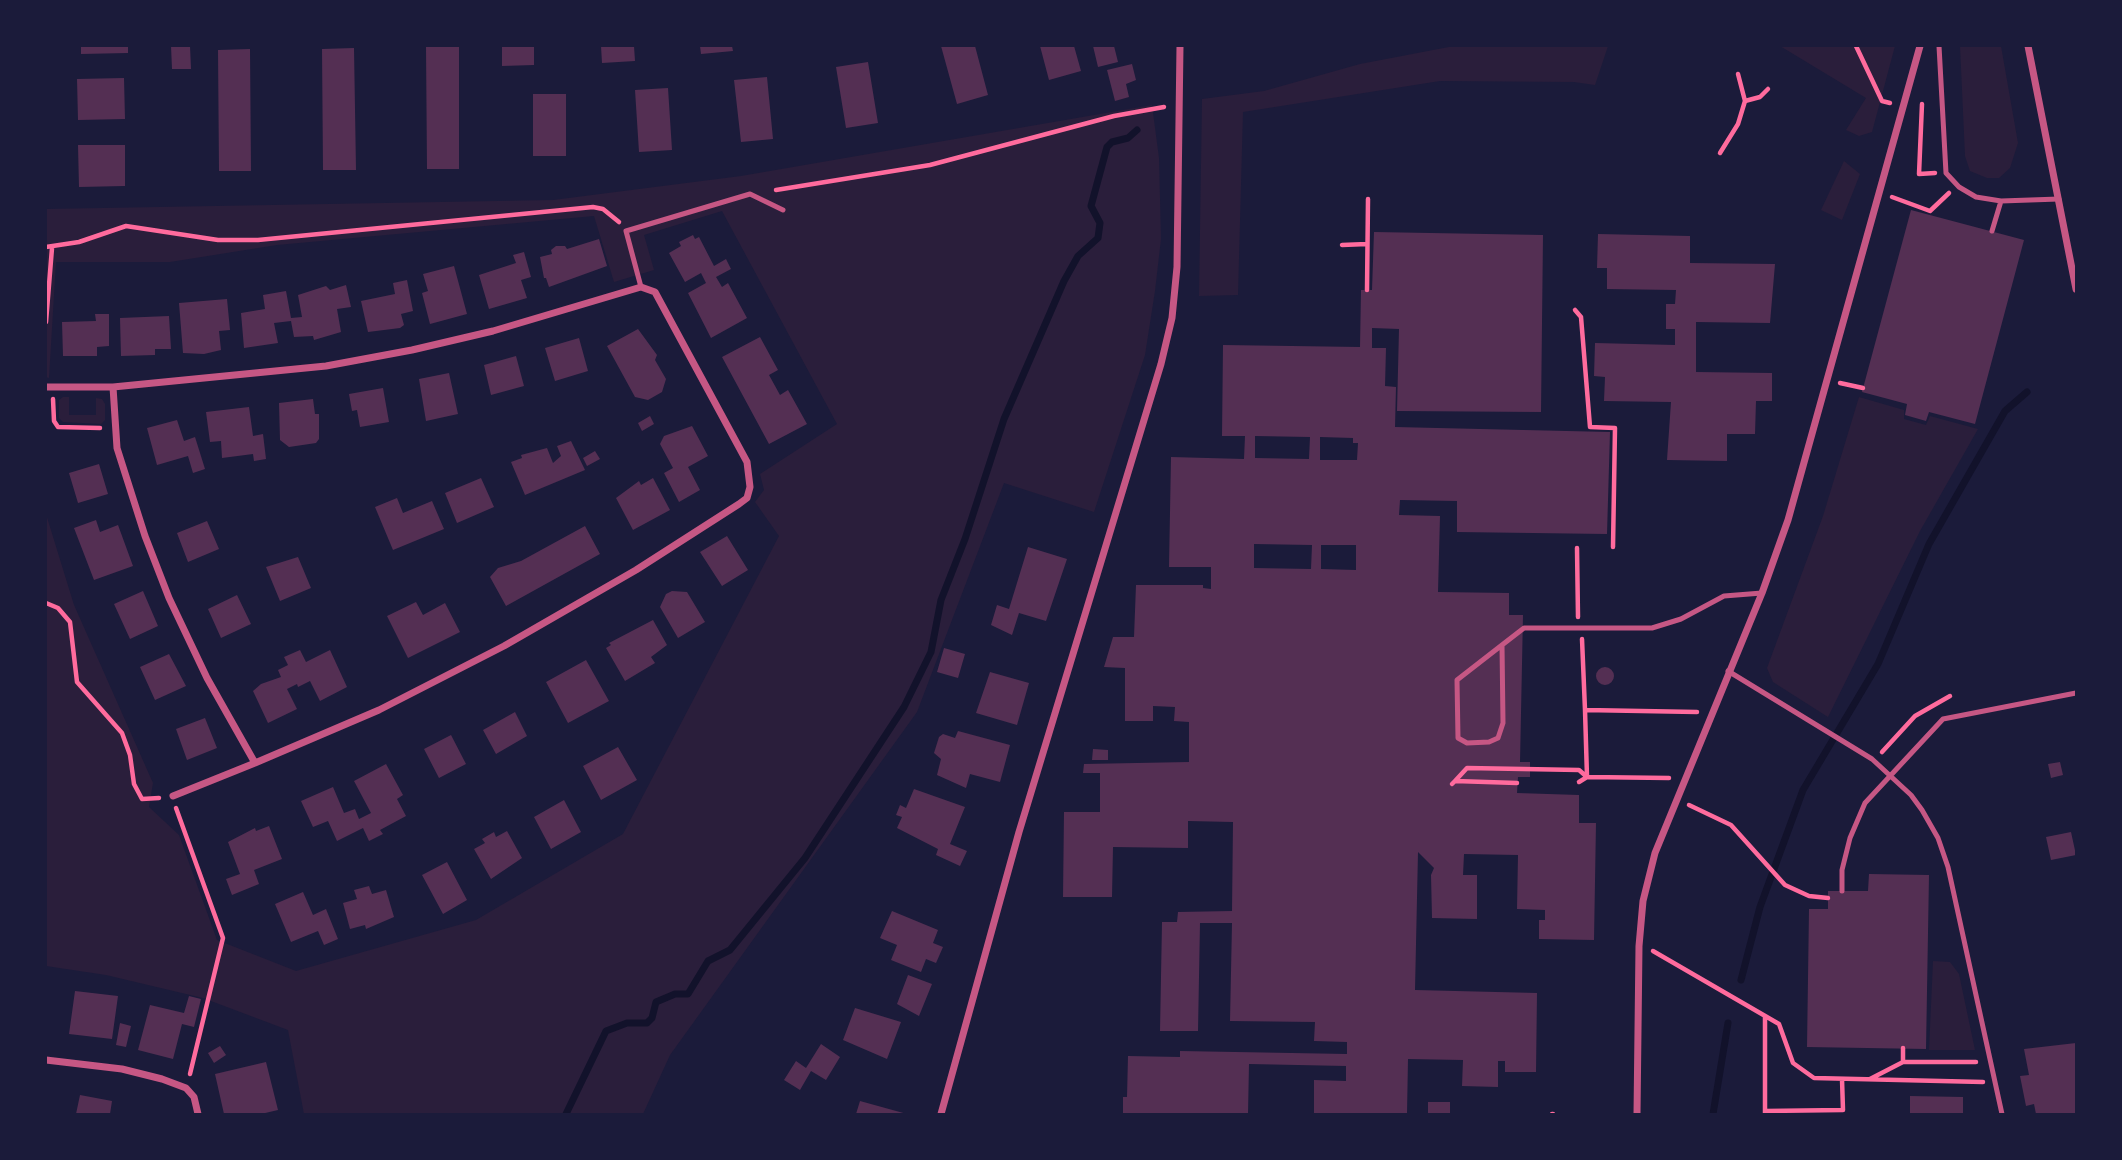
<!DOCTYPE html>
<style>
body{margin:0}
#map{position:relative;width:2122px;height:1160px;overflow:hidden;background:#1b1b3a;font-family:"IBM Plex Serif",serif}
canvas{display:block}
.frame{position:absolute;inset:0;border:47px solid #1b1b3a;pointer-events:none}
</style>
<div id="map">
<canvas width="2122" height="1160"></canvas>
<div class="frame"></div>
</div>
<script>
const ctx = document.querySelector('canvas').getContext('2d');
ctx.lineJoin = 'round';
function fillPath(path, color) { ctx.fillStyle = color; ctx.fill(path, 'evenodd'); }
const shape = rows => new Path2D(rows.map(r => 'M' + r).join(''));
function stroke(path, color, width, dash) { ctx.strokeStyle = color; ctx.lineWidth = width; ctx.lineCap = dash ? 'butt' : 'round'; ctx.setLineDash(dash || []); ctx.stroke(path); }
fillPath(shape([
 [1454,46,1608,46,1595,85,1574,82,1440,81,1243,112,1238,295,1199,296,1202,99,1264,91,1360,64],
 [1780,46,1895,46,1872,132,1859,136,1846,130,1866,98],
 [1960,46,2001,46,2018,143,2010,168,1999,178,1987,178,1970,171,1965,156],
 [1152,105,1159,158,1161,239,1155,291,1145,355,1094,512,1004,483,917,712,670,1055,643,1114,304,1114,288,1030,203,998,106,975,46,966,46,514,74,605,153,783,149,807,179,835,217,940,296,971,476,920,623,834,779,536,755,502,764,490,760,474,837,424,722,211,644,235,654,270,614,282,594,216,277,245,170,262,56,262,49,378,46,377,46,209,553,200,741,176],
 [1844,161,1860,174,1842,220,1821,210],
 [63,397,69,397,69,415,96,415,96,398,102,399,105,404,105,420,101,424,63,422,59,418,59,400],
 [1859,397,1904,410,1904,419,1926,425,1930,416,1978,429,1920,531,1828,717,1773,682,1767,668,1823,516],
 [1933,961,1950,962,1959,974,1975,1050,1929,1050]
]), '#2a1e3b');
stroke(shape([
 [1741,980,1760,907,1803,790,1878,664,1929,544,2005,411,2027,392],
 [566,1114,606,1031,627,1023,647,1023,652,1018,656,1002,675,994,688,994,708,961,730,950,805,858,904,707,931,652,941,600,965,539,1004,419,1064,281,1078,256,1098,238,1100,223,1091,206,1107,147,1112,142,1128,138,1137,130],
 [1713,1114,1728,1023]
]), '#12122b', 7);
fillPath(shape([
 [81,46,128,46,128,53,81,54],
 [171,46,190,46,191,69,172,69],
 [502,46,534,46,534,65,502,66],
 [601,46,634,46,635,61,602,63],
 [700,46,732,46,733,51,701,54],
 [941,46,975,46,988,95,957,104],
 [1040,46,1074,46,1081,71,1049,80],
 [1093,46,1114,46,1118,62,1098,67],
 [426,47,459,47,459,169,427,169],
 [354,48,356,170,323,170,322,49],
 [250,49,251,171,219,171,218,50],
 [868,62,878,123,846,128,836,67],
 [1132,64,1136,80,1126,84,1129,97,1115,101,1107,70],
 [767,77,773,139,741,142,734,80],
 [124,78,125,119,78,120,77,79],
 [668,88,672,150,639,152,635,90],
 [533,94,566,94,566,156,533,156],
 [78,145,125,145,125,186,79,187],
 [1911,210,2024,240,1975,424,1929,412,1926,421,1905,415,1907,404,1862,392],
 [1374,232,1543,235,1541,412,1397,411,1399,329,1372,328,1372,348,1386,348,1385,386,1396,387,1395,427,1610,432,1607,534,1457,532,1457,501,1400,500,1399,515,1440,516,1438,592,1509,593,1509,615,1523,615,1520,762,1530,762,1530,777,1518,777,1517,793,1579,795,1579,823,1596,823,1594,940,1539,939,1539,920,1545,920,1545,910,1517,909,1518,855,1464,854,1463,875,1477,875,1477,919,1432,918,1431,875,1434,868,1418,852,1415,990,1537,993,1536,1072,1505,1072,1505,1061,1498,1061,1498,1087,1462,1086,1463,1060,1408,1059,1407,1114,1314,1114,1314,1080,1346,1081,1346,1066,1249,1064,1248,1114,1123,1114,1123,1097,1127,1097,1128,1056,1180,1057,1180,1051,1347,1054,1347,1042,1314,1041,1315,1022,1230,1021,1232,923,1200,923,1198,1031,1160,1031,1162,922,1177,922,1178,912,1232,911,1233,822,1188,821,1188,848,1113,847,1112,897,1063,897,1064,812,1100,812,1100,773,1083,773,1084,764,1189,762,1189,722,1174,721,1175,707,1153,706,1153,721,1125,721,1125,668,1104,667,1113,637,1134,637,1136,585,1203,585,1203,588,1211,589,1211,567,1169,567,1171,457,1244,459,1245,436,1222,436,1223,345,1360,347,1361,290,1372,290],
 [1255,436,1310,437,1309,459,1255,458],
 [1320,437,1353,438,1353,443,1358,443,1357,460,1320,460],
 [1254,544,1312,545,1311,569,1254,568],
 [1321,545,1356,545,1356,570,1321,569],
 [1598,234,1690,236,1690,263,1775,264,1770,323,1696,322,1696,372,1772,373,1772,401,1756,401,1755,434,1727,434,1727,461,1667,460,1671,402,1604,401,1605,377,1594,376,1595,343,1675,345,1675,329,1666,329,1666,304,1675,304,1676,290,1607,289,1607,268,1597,268],
 [693,235,695,239,699,237,714,266,726,259,731,269,716,277,722,287,728,283,747,318,711,338,688,293,706,283,701,273,685,282,669,253,681,246,679,242],
 [599,239,607,266,549,287,546,278,544,278,540,257,552,254,551,250,556,246,565,246,567,249],
 [524,252,531,277,521,280,527,298,489,309,479,275,516,263,513,255],
 [454,266,467,314,430,324,422,293,428,291,423,274],
 [407,280,413,311,401,314,404,325,400,328,368,332,361,301,395,294,393,283],
 [346,285,351,307,337,309,341,332,314,340,313,336,294,337,291,321,274,323,278,343,244,348,241,313,265,309,263,295,286,291,291,318,302,317,298,295,326,286,330,290],
 [227,299,230,330,219,331,221,350,204,354,183,353,179,303],
 [95,314,109,314,109,346,97,347,97,356,63,356,62,322,96,321],
 [169,316,171,349,155,349,155,355,121,356,120,318],
 [638,329,657,355,655,360,666,379,662,392,648,400,635,397,607,346],
 [760,337,778,370,769,375,780,395,788,390,807,424,769,444,722,357],
 [579,338,588,371,555,381,545,348],
 [516,356,524,386,491,395,484,365],
 [449,373,458,414,426,421,419,379],
 [383,388,389,422,360,427,357,410,352,411,349,394],
 [313,399,315,414,319,414,319,439,316,443,289,447,280,440,279,403],
 [249,407,253,436,263,434,266,459,254,461,253,454,222,458,221,441,210,442,206,412],
 [650,416,654,424,642,431,638,423],
 [177,420,184,441,195,437,205,469,193,473,188,456,157,465,147,428],
 [692,426,708,456,688,467,700,490,679,502,664,473,673,468,660,444,664,436],
 [571,441,585,470,525,495,511,462,522,458,521,455,547,448,553,463,561,456,557,446],
 [595,451,600,459,587,466,583,458],
 [99,464,108,494,78,503,69,473],
 [481,478,494,507,457,523,445,493],
 [653,478,670,510,633,530,616,498,639,481,641,485],
 [397,498,403,513,432,501,444,529,393,550,375,507],
 [96,520,100,532,118,525,133,566,94,580,74,528],
 [207,521,219,549,188,562,177,533],
 [585,526,600,554,506,606,490,577,498,568,521,561],
 [727,536,748,570,722,586,700,552],
 [1028,547,1067,559,1046,621,1019,613,1012,635,991,625,997,605,1009,609],
 [298,557,311,588,280,601,266,567],
 [143,591,158,626,130,639,114,604],
 [672,591,687,592,705,622,678,638,660,607,666,594],
 [237,595,251,624,221,638,208,609],
 [416,602,423,615,445,603,460,632,408,658,387,616],
 [653,620,667,645,651,657,655,663,625,681,606,648,611,645,609,643],
 [944,648,965,654,958,678,937,672],
 [300,650,306,662,330,650,347,687,320,701,310,681,298,687,297,684,287,689,297,709,268,723,253,691,261,684,281,677,278,670,288,665,284,657],
 [169,654,186,686,155,700,140,667],
 [586,660,609,701,568,723,546,682],
 '1596 676a9 9 0 1 1 18 0a9 9 0 1 1-18 0Z',
 [990,672,1029,683,1017,725,976,713],
 [515,712,527,736,496,754,483,730],
 [205,718,217,748,187,760,176,729],
 [958,731,1010,745,1000,782,970,774,966,788,937,775,941,759,934,753,939,737,943,734,955,738],
 [451,735,466,764,439,778,424,749],
 [618,747,637,780,601,800,583,766],
 [1093,749,1108,750,1108,760,1092,760],
 [2060,762,2063,775,2051,778,2048,764],
 [386,764,403,795,397,799,406,816,380,830,383,834,369,841,363,828,337,841,328,821,313,827,301,801,333,787,344,813,355,809,359,819,371,813,354,781],
 [914,789,965,807,950,844,967,851,960,866,936,855,938,849,897,828,902,817,896,815,900,805,906,808],
 [564,800,581,832,551,849,534,817],
 [269,826,282,859,254,870,259,884,232,895,226,879,240,874,228,842,255,828,256,831],
 [507,831,522,858,491,879,474,849,485,843,482,839,494,832,496,837],
 [2071,832,2076,855,2051,860,2046,837],
 [447,862,467,900,443,914,422,875],
 [1869,874,1929,875,1926,1049,1807,1047,1809,909,1828,909,1828,891,1868,891],
 [369,886,372,894,386,890,394,917,366,929,365,925,350,929,343,903,357,899,354,890],
 [303,892,313,915,326,909,338,939,324,945,318,931,291,942,275,904],
 [892,911,938,930,933,943,943,947,936,963,926,959,921,972,891,960,897,945,880,938],
 [908,975,932,984,919,1016,897,1004],
 [75,991,118,996,112,1039,69,1034],
 [189,996,201,999,194,1027,182,1024,173,1059,138,1050,150,1005,184,1013],
 [855,1008,901,1022,887,1059,843,1040],
 [120,1023,131,1026,126,1047,116,1045],
 [2076,1043,2076,1114,2036,1114,2034,1104,2026,1106,2020,1076,2029,1075,2024,1049],
 [821,1044,840,1057,826,1080,811,1071,800,1090,784,1080,796,1061,806,1068],
 [220,1046,226,1055,214,1063,208,1053],
 [266,1062,278,1110,261,1114,224,1114,215,1074],
 [80,1095,112,1101,110,1114,76,1114],
 [1910,1096,1963,1097,1963,1114,1910,1114],
 [860,1101,907,1114,856,1114],
 [1428,1102,1450,1102,1450,1114,1428,1114]
]), '#542f53');
stroke(shape([
 [1856,46,1882,101,1890,103],
 [1745,101,1760,97,1768,89],
 [1922,104,1919,174,1935,173],
 [1720,153,1738,124,1745,101,1738,74],
 [776,190,930,165,1114,116,1164,107],
 [1892,197,1930,211,1949,193],
 [1342,245,1367,244],
 [46,247,79,242,126,226,218,240,258,240,593,207,603,209,619,222],
 [1367,290,1368,199],
 [1575,310,1581,317,1590,427,1615,428,1613,547],
 [46,322,52,248],
 [1840,383,1863,388],
 [53,399,54,421,58,427,100,428],
 [1577,548,1578,617],
 [46,603,58,608,70,622,77,682,122,733,130,755,134,784,142,799,159,798],
 [1582,639,1585,710,1697,712],
 [1882,752,1915,716,1950,696],
 [1455,781,1467,768,1579,770,1587,777,1585,710],
 [1579,782,1587,777,1669,778],
 [1452,784,1455,781,1517,783],
 [1689,805,1731,825,1785,885,1809,896,1828,898],
 [176,808,223,938,190,1074],
 [1653,951,1779,1024,1793,1063,1814,1078,1983,1082],
 [1903,1062,1903,1048],
 [1870,1079,1903,1062,1976,1062],
 [1765,1111,1843,1110,1842,1079],
 [1552,1114,1553,1114],
 [1765,1114,1765,1017]
]), '#ff6b9d', 4.5);
stroke(shape([
 [1939,46,1946,173,1959,187,1976,197,2001,201,2059,199],
 [1992,231,2001,201],
 [641,287,626,231,750,194,783,210],
 [1502,645,1503,723,1498,738,1489,742,1467,743,1458,738,1457,680,1502,645,1524,628,1652,628,1681,619,1724,596,1762,593],
 [1728,671,1872,759,1911,795,1922,810,1938,838,1948,867,2002,1114],
 [1842,891,1842,870,1850,838,1865,803,1943,719,2076,693]
]), '#c65784', 5);
stroke(shape([
 [2028,46,2076,289],
 [46,387,113,387,326,366,412,350,493,331,641,287,655,292,747,462,750,487,747,498,739,504,636,570,504,646,379,710,255,763,207,678,169,598,145,536,117,448,113,387],
 [173,796,255,763],
 [46,1060,122,1069,162,1079,186,1088,194,1097,198,1114],
 [941,1114,1019,832,1161,364,1172,318,1177,267,1180,46],
 [1637,1114,1639,946,1643,901,1655,853,1762,593,1788,520,1920,46]
]), '#c65784', 7);
</script>
